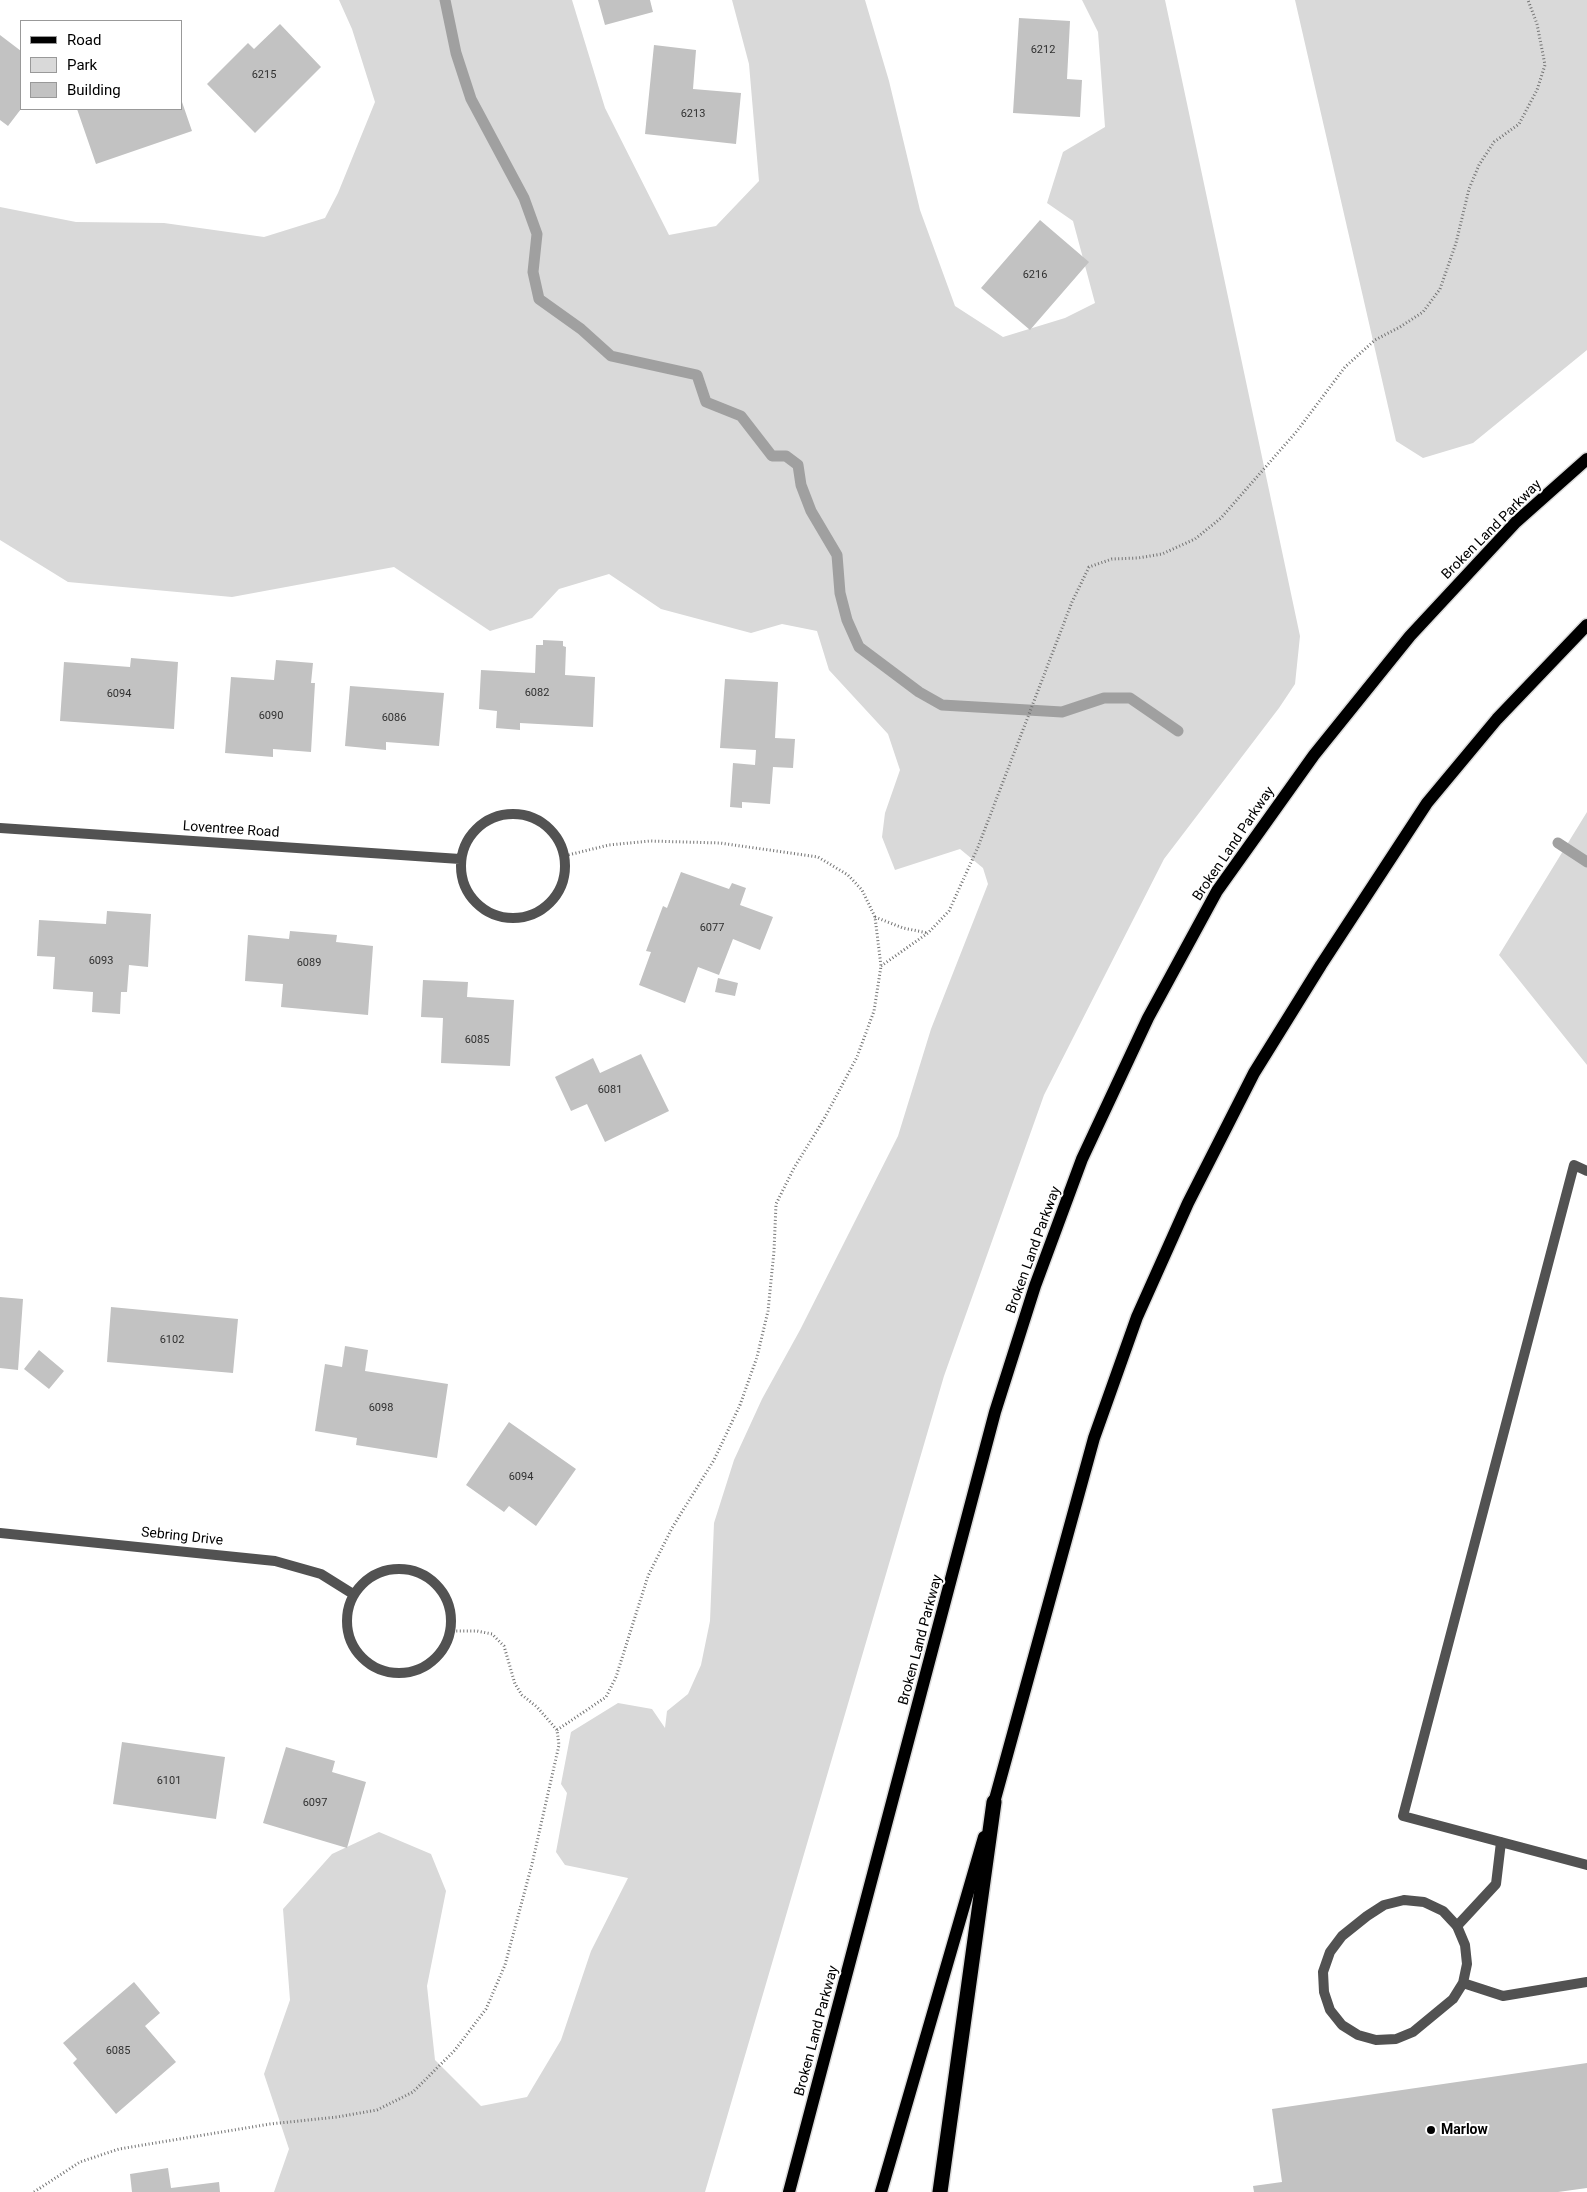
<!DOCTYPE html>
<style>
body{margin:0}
#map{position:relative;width:1587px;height:2192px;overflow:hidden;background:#fff;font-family:Roboto,sans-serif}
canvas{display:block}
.legend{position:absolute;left:20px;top:20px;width:162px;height:90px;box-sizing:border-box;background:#fff;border:1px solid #999;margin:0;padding:6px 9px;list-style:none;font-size:15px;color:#000}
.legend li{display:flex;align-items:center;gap:10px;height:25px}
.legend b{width:25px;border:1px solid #999}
</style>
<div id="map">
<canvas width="1587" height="2192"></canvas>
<ul class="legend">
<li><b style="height:6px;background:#000"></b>Road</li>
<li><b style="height:14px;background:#d9d9d9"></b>Park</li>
<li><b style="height:14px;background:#c2c2c2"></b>Building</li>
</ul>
</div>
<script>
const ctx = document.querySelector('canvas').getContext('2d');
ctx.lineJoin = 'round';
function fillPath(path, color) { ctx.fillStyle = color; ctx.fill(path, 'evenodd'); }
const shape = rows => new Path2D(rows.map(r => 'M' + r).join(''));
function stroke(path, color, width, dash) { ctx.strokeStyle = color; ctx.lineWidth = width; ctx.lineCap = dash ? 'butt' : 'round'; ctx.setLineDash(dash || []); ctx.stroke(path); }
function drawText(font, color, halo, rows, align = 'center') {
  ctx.font = font + ' Roboto,sans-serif'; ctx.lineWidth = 4; ctx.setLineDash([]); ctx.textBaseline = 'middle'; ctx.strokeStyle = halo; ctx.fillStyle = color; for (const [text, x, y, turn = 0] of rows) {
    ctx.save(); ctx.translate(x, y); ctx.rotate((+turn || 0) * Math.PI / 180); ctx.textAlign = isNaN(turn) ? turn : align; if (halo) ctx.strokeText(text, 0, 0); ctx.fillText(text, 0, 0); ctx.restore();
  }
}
fillPath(shape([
 [339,0,572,0,605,108,669,235,716,226,759,181,749,64,732,0,865,0,889,81,920,210,955,306,1003,337,1065,318,1095,303,1073,221,1047,203,1063,152,1105,127,1098,32,1082,0,1165,0,1300,636,1295,684,1279,708,1164,859,1044,1095,944,1376,705,2192,274,2192,289,2149,264,2074,290,2000,283,1909,332,1854,379,1832,431,1854,446,1891,427,1986,435,2060,481,2106,527,2097,561,2040,591,1951,628,1878,565,1865,556,1852,567,1793,561,1784,571,1732,618,1703,652,1709,665,1728,667,1711,688,1694,701,1665,710,1621,714,1523,734,1460,762,1399,800,1330,898,1136,931,1029,988,884,983,868,960,849,895,870,882,837,885,813,900,770,888,734,829,670,817,631,782,624,751,633,661,609,609,574,559,589,532,618,490,631,394,567,232,597,68,582,0,540,0,207,76,222,164,223,264,237,325,218,338,193,375,102,352,29],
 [1295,0,1587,0,1587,350,1473,443,1423,458,1396,441],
 [1587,812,1587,1065,1499,955]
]), '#d9d9d9');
stroke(shape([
 [445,0,456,53,471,99,524,198,537,234,533,272,539,299,581,329,611,356,697,375,706,402,741,416,772,456,786,456,798,465,801,485,811,511,837,555,840,593,847,620,859,647,919,692,942,705,1062,712,1104,698,1130,698,1178,731],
 [1558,843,1587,862]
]), '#a0a0a0', 11);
fillPath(shape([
 [598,0,650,0,653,12,605,25],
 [1019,18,1070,21,1067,79,1082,80,1080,117,1013,113],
 [280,24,321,67,255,133,207,84,248,43,254,49],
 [0,35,21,51,21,109,8,126,0,120],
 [654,45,696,50,693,89,741,93,736,144,645,134],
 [182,102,192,131,96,164,77,109,181,109],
 [1040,220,1089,262,1030,330,981,288],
 [543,640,563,641,563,646,566,647,565,675,595,677,593,727,520,723,520,730,496,728,497,711,479,709,481,670,535,673,536,645,543,645],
 [131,658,178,662,174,729,60,721,64,662,130,667],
 [276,660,313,663,311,683,315,683,311,752,273,749,273,757,225,753,231,677,274,680],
 [725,679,778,682,775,738,795,739,793,768,773,767,770,804,742,802,742,808,730,807,733,763,755,765,756,750,720,748],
 [350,686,444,693,439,746,386,742,386,750,345,746],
 [681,872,729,889,732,883,746,888,740,905,773,917,760,950,733,939,719,975,698,967,685,1003,639,985,651,952,646,951,663,906,667,908],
 [107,911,151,914,148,967,129,965,127,992,121,992,120,1014,92,1012,93,992,53,989,55,957,37,956,39,920,106,924],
 [290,931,337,935,336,942,373,946,368,1015,281,1007,283,984,245,981,248,935,289,939],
 [718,978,738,983,735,996,715,992],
 [423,980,468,982,467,997,514,1000,510,1066,441,1063,443,1018,421,1017],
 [641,1054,669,1111,605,1142,587,1104,571,1111,555,1077,593,1058,600,1073],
 [0,1297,23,1299,18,1370,0,1368],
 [111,1307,238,1319,233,1373,107,1362],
 [345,1346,368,1350,365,1371,448,1384,437,1458,356,1445,357,1438,315,1431,325,1364,342,1367],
 [39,1350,64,1371,49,1389,24,1369],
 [509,1422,576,1469,536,1526,509,1506,504,1512,466,1485],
 [122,1742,225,1757,216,1819,113,1804],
 [286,1747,335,1761,332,1772,366,1782,347,1848,263,1823],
 [134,1982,160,2013,145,2026,176,2062,116,2114,73,2063,77,2059,63,2043],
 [1587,2063,1587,2188,1558,2192,1254,2192,1253,2186,1282,2182,1272,2109],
 [168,2168,171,2188,219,2182,220,2192,132,2192,130,2174]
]), '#c2c2c2');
const primary = shape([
 [992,1810,1094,1438,1137,1317,1188,1203,1254,1073,1321,965,1427,803,1497,719,1587,625],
 [789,2192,995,1412,1035,1286,1082,1159,1148,1018,1217,891,1314,755,1410,636,1516,522,1587,459],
 [881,2192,984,1837]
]);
const highway = shape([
 [940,2192,994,1802]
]);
stroke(primary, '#dbdbdb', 15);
stroke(highway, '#dbdbdb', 18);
stroke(shape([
 [875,917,903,928,928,933],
 [881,966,928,933,949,911,978,847,1072,602,1089,567,1112,559,1138,558,1162,554,1195,539,1221,518,1297,431,1345,367,1375,340,1400,327,1423,312,1440,289,1456,243,1469,189,1479,165,1494,142,1519,124,1537,90,1545,65,1537,24,1528,0],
 [557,1730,606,1697,616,1677,648,1576,672,1528,714,1460,740,1405,757,1357,768,1311,774,1251,776,1204,794,1168,824,1119,857,1057,874,1011,881,966,875,917,862,890,848,875,818,857,720,843,650,841,609,845,564,856],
 [34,2192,80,2162,119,2149,270,2124,337,2117,377,2110,413,2092,455,2050,486,2009,505,1965,532,1864,559,1745,557,1730,537,1707,522,1695,515,1684,504,1646,492,1634,477,1631,451,1631]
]), '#747474', 3, [1, 2.5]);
stroke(shape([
 [1587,1171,1574,1165,1403,1816,1587,1865],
 [1457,1926,1496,1884,1501,1842]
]), '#525252', 10);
stroke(shape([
 '461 866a52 52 0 1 1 104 0a52 52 0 1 1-104 0Z',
 [0,828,460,859],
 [0,1533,275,1561,321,1574,353,1594],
 '347 1621a52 52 0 1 1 104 0a52 52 0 1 1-104 0Z',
 [1404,1900,1424,1902,1443,1911,1457,1926,1465,1945,1467,1964,1463,1983,1453,1999,1413,2032,1396,2039,1376,2040,1358,2035,1342,2025,1330,2010,1324,1992,1323,1972,1330,1952,1342,1936,1367,1916,1384,1905,1404,1900],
 [1463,1983,1503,1996,1587,1982]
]), '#525252', 10);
stroke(primary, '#000', 12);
stroke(highway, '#000', 15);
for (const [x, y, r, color] of [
 [1431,2130,5,"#000"]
]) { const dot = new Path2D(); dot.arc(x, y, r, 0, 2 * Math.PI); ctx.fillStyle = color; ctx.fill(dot); stroke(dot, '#fff', 2); }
drawText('11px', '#303030', null, [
 ["6212",1043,50],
 ["6215",264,75],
 ["6213",693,114],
 ["6216",1035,275],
 ["6082",537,693],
 ["6094",119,694],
 ["6090",271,716],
 ["6086",394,718],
 ["6077",712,928],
 ["6093",101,961],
 ["6089",309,963],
 ["6085",477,1040],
 ["6081",610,1090],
 ["6102",172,1340],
 ["6098",381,1408],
 ["6094",521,1477],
 ["6101",169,1781],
 ["6097",315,1803],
 ["6085",118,2051]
]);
drawText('14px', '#000', '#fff', [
 ["Broken Land Parkway",1492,530,-45],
 ["Loventree Road",231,830,4],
 ["Broken Land Parkway",1234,844,-56],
 ["Broken Land Parkway",1034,1250,-70],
 ["Sebring Drive",182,1537,6],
 ["Broken Land Parkway",921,1640,-75],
 ["Broken Land Parkway",817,2031,-75]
]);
drawText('bold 14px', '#000', '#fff', [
 ["Marlow",1441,2130]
], 'left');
</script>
